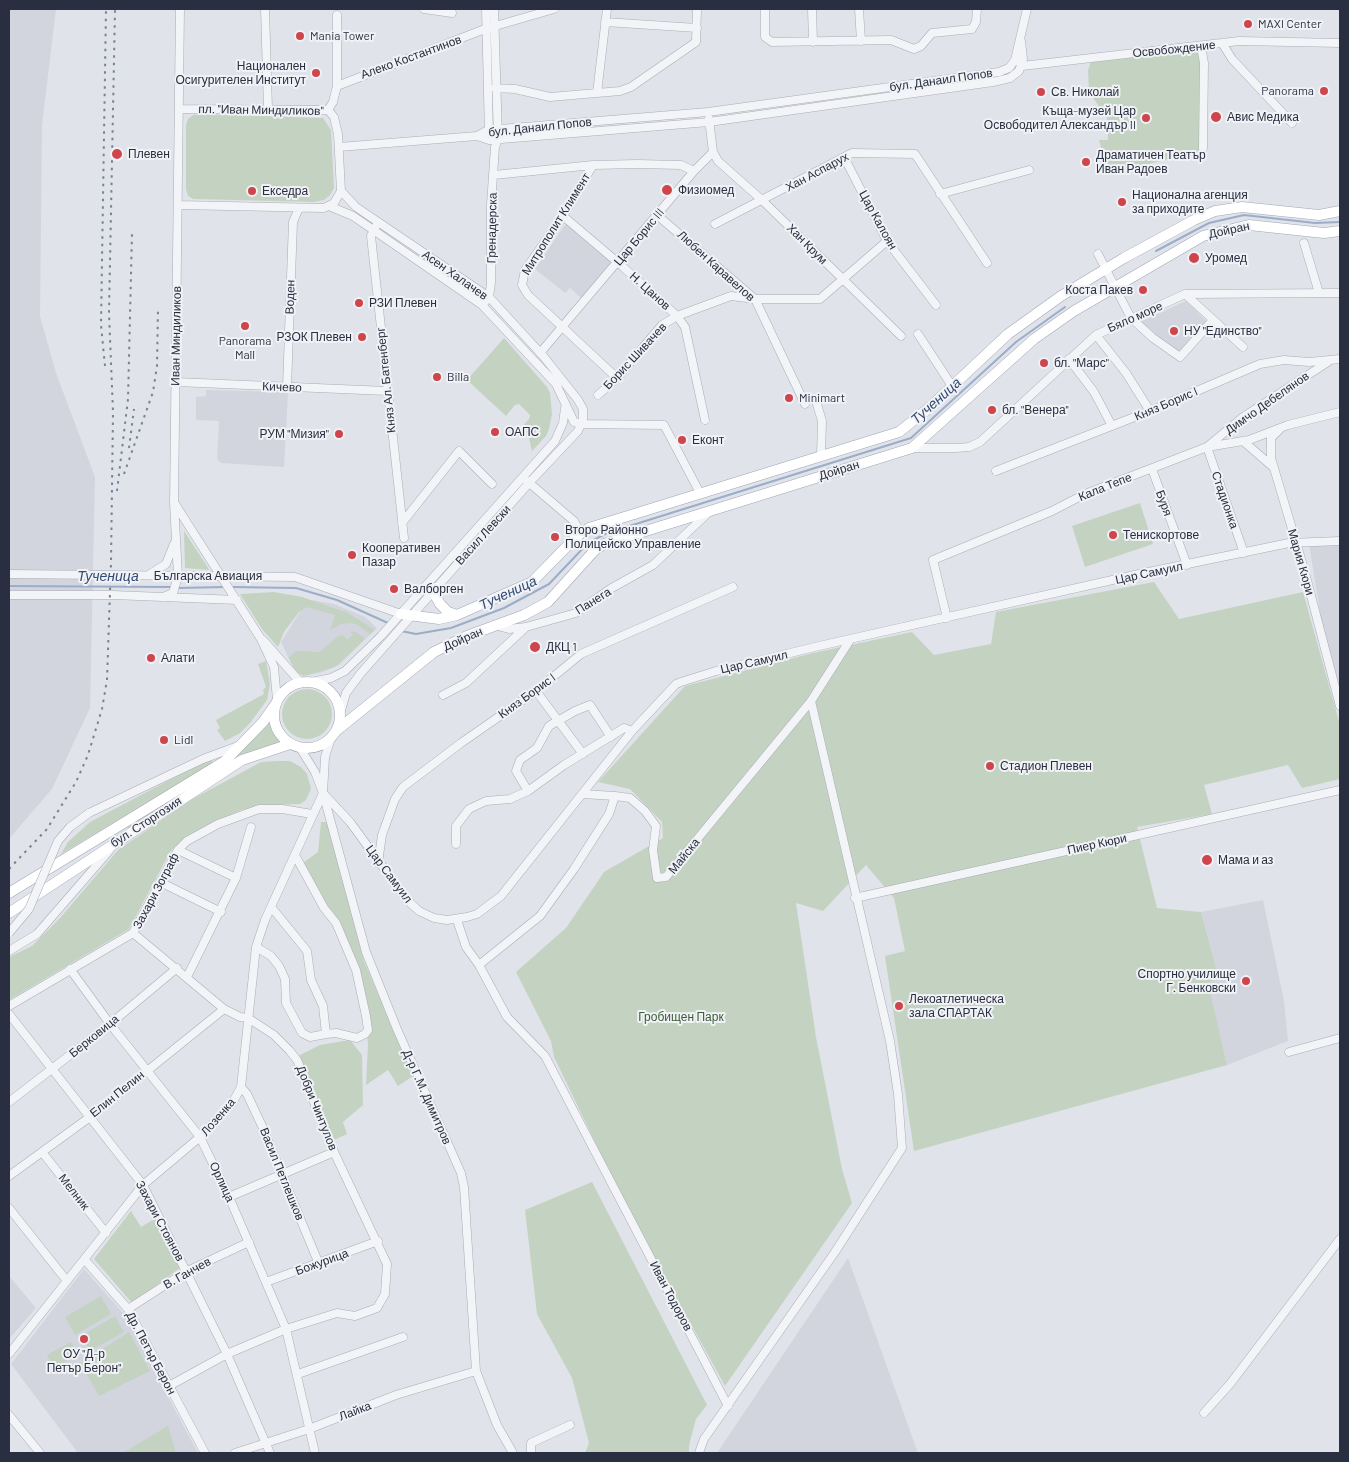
<!DOCTYPE html>
<meta charset="utf-8">
<style>
body{margin:0}
#map{position:relative;width:1349px;height:1462px;overflow:hidden;background:#e0e3e9;font-family:Barlow,sans-serif}
canvas{display:block}
.frame{position:absolute;inset:0;border:10px solid #292f40;pointer-events:none}
</style>
<div id="map">
<canvas width="1349" height="1462"></canvas>
<div class="frame"></div>
</div>
<script>
const ctx = document.querySelector('canvas').getContext('2d');
ctx.lineJoin = 'round';
function fillPath(path, color) { ctx.fillStyle = color; ctx.fill(path, 'evenodd'); }
const shape = rows => new Path2D(rows.map(r => 'M' + r).join(''));
function stroke(path, color, width, dash) { ctx.strokeStyle = color; ctx.lineWidth = width; ctx.lineCap = dash ? 'butt' : 'round'; ctx.setLineDash(dash || []); ctx.stroke(path); }
function drawText(font, color, halo, rows, align = 'center') {
  ctx.font = font + ' Barlow,sans-serif'; ctx.lineWidth = 4; ctx.setLineDash([]); ctx.textBaseline = 'middle'; ctx.strokeStyle = halo; ctx.fillStyle = color; for (const [text, x, y, turn = 0] of rows) {
    ctx.save(); ctx.translate(x, y); ctx.rotate((+turn || 0) * Math.PI / 180); ctx.textAlign = isNaN(turn) ? turn : align; if (halo) ctx.strokeText(text, 0, 0); ctx.fillText(text, 0, 0); ctx.restore();
  }
}
fillPath(shape([
 [9,9,56,9,42,125,40,316,56,373,95,477,90,708,52,789,9,839],
 [566,223,613,263,581,298,570,288,565,293,535,269],
 [1186,301,1207,322,1180,354,1157,339,1140,322],
 [206,390,288,392,284,467,221,463,217,459,219,421,196,420,196,397,206,396],
 [1340,543,1340,694,1324,636,1309,544],
 [311,600,334,604,365,617,377,628,339,665,320,673,303,676,294,669,281,642,303,607],
 [1263,900,1284,1001,1288,1041,1227,1065,1207,983,1219,979,1201,912],
 [848,1258,918,1453,717,1453],
 [84,1269,124,1314,198,1453,78,1453,11,1364],
 [9,1276,36,1308,9,1339]
]), '#d2d5de');
fillPath(shape([
 [1196,45,1201,64,1200,151,1109,174,1099,140,1108,140,1107,118,1089,92,1088,70,1091,62,1098,59],
 [201,114,323,118,331,130,334,188,330,195,324,200,313,202,193,199,188,196,186,189,186,125,188,119,193,115],
 [504,338,547,387,550,393,552,414,549,429,546,436,532,451,529,438,520,429,529,419,530,415,519,404,515,405,506,416,467,380],
 [1140,503,1153,544,1085,567,1072,526],
 [184,531,207,566,209,570,185,568],
 [1154,582,1179,619,1303,592,1340,725,1340,779,1302,788,1288,765,1204,785,1212,814,1137,827,1157,908,1201,912,1219,979,1208,983,1227,1065,914,1151,885,956,905,951,894,898,866,865,823,911,796,903,816,1037,842,1169,852,1203,725,1386,625,1204,554,1057,551,1041,516,972,566,928,604,872,663,838,662,822,630,789,598,782,685,686,813,653,912,632,934,655,991,644,996,612],
 [274,592,302,597,348,613,375,630,370,634,358,625,351,623,341,624,330,630,335,615,307,607,299,612,284,632,278,647,262,629,240,594],
 [350,631,356,632,365,639,335,667,303,676,297,672,290,661,289,657,296,651,320,652,338,636,343,635,347,640,353,635],
 [266,661,270,684,267,700,250,723,240,733,225,741,217,730,220,728,216,720,264,694,263,690,266,687,258,664],
 '282 714a25 25 0 1 1 50 0a25 25 0 1 1-50 0Z',
 [269,721,274,734,283,745,237,760,128,828,126,826,224,765],
 [211,758,213,763,61,854,68,842,90,822],
 [277,761,290,761,301,767,307,774,311,789,306,800,300,804,272,805,241,810,185,837,170,852,129,929,9,1000,9,957,32,946,60,918,118,850,189,801,261,762],
 [321,822,328,822,364,961,413,1076,398,1086,388,1070,366,1085,368,1044,363,992,344,938,303,863,318,852],
 [350,1040,362,1055,363,1105,343,1122,347,1134,334,1140,298,1056,320,1045],
 [592,1182,707,1405,696,1419,689,1445,689,1453,585,1453,589,1443,572,1378,537,1314,525,1210],
 [131,1211,141,1227,156,1218,180,1268,132,1303,94,1259],
 [101,1296,111,1314,75,1335,65,1317],
 [115,1316,124,1332,90,1351,81,1336],
 [129,1332,150,1371,99,1396,80,1363],
 [71,1342,78,1354,54,1368,47,1355],
 [168,1426,176,1453,124,1453,124,1452]
]), '#c4d3c1');
stroke(shape([
 [1156,251,1209,223,1244,215,1315,223,1340,222],
 [9,586,172,587],
 [232,587,296,588,337,600,388,623],
 [177,588,225,587],
 [401,631,416,634,451,628,504,608,549,584,588,543,607,533,911,438,1016,342,1065,307]
]), '#9badc9', 2);
const minor = shape([
 [265,9,268,109],
 [424,9,452,13],
 [486,9,489,135],
 [765,9,765,37,772,42,891,40,914,49,921,46,932,33,972,29,976,22,977,9],
 [812,9,813,42],
 [859,9,861,41],
 [605,22,697,28],
 [1222,43,1232,59,1292,123],
 [1201,46,1204,63,1203,148],
 [1020,63,1022,66,1239,41,1340,43],
 [337,86,485,29,554,9],
 [495,88,515,89,550,97,620,91,631,87,696,42,697,9],
 [597,93,607,9],
 [328,110,333,102,337,86,337,15],
 [477,136,488,130,708,112,999,72,1009,68,1015,60,1027,9],
 [339,147,477,136,489,140,709,122,993,82,1010,78,1019,71,1023,59,1021,41],
 [713,152,718,161,763,201,901,336],
 [844,157,887,241,936,305],
 [593,165,563,216,525,270,522,285,528,295,617,378],
 [494,175,593,165,637,164,681,165,694,171],
 [940,194,1029,170],
 [178,205,324,208,334,203,341,191,338,134,334,117,328,110,179,109],
 [329,206,353,216,482,305,556,384,574,422,582,424,664,425,700,493],
 [657,215,755,299,805,404],
 [563,216,622,266,677,316,685,327,705,420],
 [715,224,852,153,915,154,987,263],
 [376,226,371,236,404,538],
 [1304,243,1319,293],
 [1098,254,1131,318,1153,338,1180,357,1213,320],
 [1185,294,1243,347],
 [482,305,489,297,491,283,491,204,495,147,498,139,494,9],
 [918,334,952,386],
 [1096,335,1126,373,1150,411],
 [540,353,694,171,713,152,709,119],
 [1069,359,1094,392,1112,426],
 [176,382,387,391],
 [287,387,293,222,299,208],
 [598,395,617,378,662,325,677,316,731,296,755,299,820,299,887,241],
 [816,401,822,421,821,455],
 [1280,429,1271,438,1271,458,1304,569,1340,706],
 [1243,441,1273,467],
 [912,448,956,448,969,447,980,442,1096,335,1185,294,1340,293],
 [1152,469,1187,565],
 [996,471,1150,411,1260,364,1284,360,1309,362,1340,359],
 [527,481,574,521,581,533],
 [175,504,261,639,274,667,277,700],
 [402,523,459,451,492,484],
 [1244,553,1207,447,1243,417,1328,362],
 [9,574,295,577,401,614],
 [150,574,166,564,174,544],
 [9,595,113,595,237,600],
 [163,597,173,593,178,576,174,503,180,9],
 [947,618,933,560,1052,511,1085,494,1207,447,1249,440,1288,425,1340,412],
 [494,625,509,629,526,627],
 [263,640,301,683],
 [311,682,331,678,345,671,381,636,555,441,563,423,565,408],
 [536,691,583,754],
 [443,695,466,683,526,627,576,613,610,589,653,565,709,512],
 [340,714,346,693,361,673,529,483,578,431,583,419,583,409,578,400,544,357,489,297,356,207,341,191],
 [300,748,315,772,323,793,366,952,397,1029,461,1173,464,1187,476,1371,497,1425,513,1453],
 [528,791,516,771,520,760,537,748,549,726,575,711,590,705,611,737],
 [323,793,350,822,407,900,419,911,434,918,447,920,467,917,477,914,501,896,632,731,676,684,681,682,716,671,819,646,1139,574,1289,543,1340,541],
 [582,794,615,796],
 [89,813,203,759,238,746],
 [456,844,456,826,469,809,486,801,510,799,528,791,564,765,624,728,632,731],
 [178,850,236,878],
 [378,863,382,835,395,799,403,787,461,743,536,691,581,654,733,587],
 [160,882,221,912],
 [855,898,1340,790],
 [272,908,307,951,311,980,323,1006,326,1034,336,1033,357,1038,365,1034,368,1030,366,1016,356,970,336,923,324,908,295,855],
 [457,920,466,947,479,965,507,1017,545,1056,728,1406],
 [133,933,224,1009,240,1017,248,1018,274,1035,289,1050,297,1060,334,1152,387,1264,385,1294,377,1308,355,1316,337,1313,286,1329,227,1354,169,1386],
 [256,947,271,956,279,966,285,979,286,1003,302,1033,310,1037,326,1034],
 [9,951,37,934,109,851],
 [479,965,540,916,574,869,609,814,615,796,630,798,645,811,656,826,653,850,657,878,666,877,811,701,850,640],
 [70,969,110,1024,200,1137,229,1197,286,1329,315,1453],
 [187,977,236,878,251,827],
 [9,1006,133,933,178,850,187,841,218,824,259,809,282,809,312,814],
 [9,1014,143,1185,227,1354,270,1453],
 [1289,1052,1340,1038],
 [241,1087,247,1094,262,1126,319,1264],
 [9,1102,110,1024,177,968],
 [42,1152,106,1233],
 [9,1176,90,1117,224,1009],
 [229,1197,334,1152],
 [9,1208,67,1281],
 [85,1260,128,1309,205,1453],
 [266,1282,378,1241],
 [128,1309,187,1271,249,1242],
 [9,1354,143,1185,200,1137,233,1102,241,1087,256,947,265,920,323,793,325,757,331,738],
 [298,1374,403,1337],
 [1204,1413,1230,1384,1340,1239],
 [9,1415,40,1453],
 [235,1453,309,1429,396,1395,476,1371],
 [531,1453,531,1443,570,1425],
 [699,1453,704,1439,835,1252,902,1148,898,1094,890,1041,811,701]
]);
const major = shape([
 [436,588,435,595,440,604,448,612,457,615],
 [401,614,439,619,457,615,532,582,576,537,589,528,899,432,929,408,1008,334,1061,296,1124,258,1194,220,1215,211,1242,207,1319,215,1340,211],
 '274 715a33 33 0 1 1 66 0a33 33 0 1 1-66 0Z',
 [336,731,434,652,467,636,524,615,548,602,594,551,604,544,912,448,1034,339,1074,311,1203,236,1249,225,1324,233,1340,231],
 [9,893,225,761,263,722,275,705],
 [9,913,242,760,290,744]
]);
stroke(minor, '#a9adb6', 9);
stroke(major, '#9fa6b5', 11);
stroke(minor, '#f3f4f7', 8);
stroke(major, '#fff', 10);
stroke(shape([
 [105,366,101,325,106,9],
 [129,448,134,409],
 [124,474,153,392,157,366,158,308],
 [117,491,128,399,132,233],
 [9,869,47,829,76,782,88,755,102,709,107,680,111,563,113,412,109,313,115,9]
]), '#798193', 2, [2.5, 5]);
const minorBridge = shape([
 [9,933,29,909,58,841,70,827,89,813]
]);
stroke(minorBridge, '#a9adb6', 9, []);
stroke(minorBridge, '#f3f4f7', 8);
for (const [x, y, r, color] of [
 [1248,24,5,"#ce454c"],
 [300,36,5,"#ce454c"],
 [316,73,5,"#ce454c"],
 [1324,91,5,"#ce454c"],
 [1041,92,5,"#ce454c"],
 [1216,117,6,"#ce454c"],
 [1146,118,5,"#ce454c"],
 [117,154,6,"#ce454c"],
 [1086,162,5,"#ce454c"],
 [667,190,6,"#ce454c"],
 [252,191,5,"#ce454c"],
 [1122,202,5,"#ce454c"],
 [1194,258,6,"#ce454c"],
 [1143,290,5,"#ce454c"],
 [359,303,5,"#ce454c"],
 [245,326,5,"#ce454c"],
 [1174,331,5,"#ce454c"],
 [362,337,5,"#ce454c"],
 [1044,363,5,"#ce454c"],
 [437,377,5,"#ce454c"],
 [789,398,5,"#ce454c"],
 [992,410,5,"#ce454c"],
 [495,432,5,"#ce454c"],
 [339,434,5,"#ce454c"],
 [682,440,5,"#ce454c"],
 [1113,535,5,"#ce454c"],
 [555,537,5,"#ce454c"],
 [352,555,5,"#ce454c"],
 [394,589,5,"#ce454c"],
 [535,647,6,"#ce454c"],
 [151,658,5,"#ce454c"],
 [164,740,5,"#ce454c"],
 [990,766,5,"#ce454c"],
 [1207,860,6,"#ce454c"],
 [1246,981,5,"#ce454c"],
 [899,1006,5,"#ce454c"],
 [84,1339,5,"#ce454c"]
]) { const dot = new Path2D(); dot.arc(x, y, r, 0, 2 * Math.PI); ctx.fillStyle = color; ctx.fill(dot); stroke(dot, '#f0f2f6', 2); }
drawText('12px', '#292f40', '#f0f2f6', [
 ["MAXI Center",1258,24],
 ["Mania Tower",310,36],
 ["Национален",306,66,"right"],
 ["Осигурителен Институт",306,80,"right"],
 ["Panorama",1314,91,"right"],
 ["Св. Николай",1051,92],
 ["Къща-музей Цар",1136,111,"right"],
 ["Освободител Александър II",1136,125,"right"],
 ["Авис Медика",1227,117],
 ["Плевен",128,154],
 ["Драматичен Театър",1096,155],
 ["Иван Радоев",1096,169],
 ["Физиомед",678,190],
 ["Екседра",262,191],
 ["Национална агенция",1132,195],
 ["за приходите",1132,209],
 ["Уромед",1205,258],
 ["Коста Пакев",1133,290,"right"],
 ["РЗИ Плевен",369,303],
 ["НУ \"Единство\"",1184,331],
 ["РЗОК Плевен",352,337,"right"],
 ["Panorama",245,341,"center"],
 ["Mall",245,355,"center"],
 ["бл. \"Марс\"",1054,363],
 ["Billa",447,377],
 ["Minimart",799,398],
 ["бл. \"Венера\"",1002,410],
 ["ОАПС",505,432],
 ["РУМ \"Мизия\"",329,434,"right"],
 ["Еконт",692,440],
 ["Второ Районно",565,530],
 ["Полицейско Управление",565,544],
 ["Тенискортове",1123,535],
 ["Кооперативен",362,548],
 ["Пазар",362,562],
 ["Валборген",404,589],
 ["ДКЦ 1",546,647],
 ["Алати",161,658],
 ["Lidl",174,740],
 ["Стадион Плевен",1000,766],
 ["Мама и аз",1218,860],
 ["Спортно училище",1236,974,"right"],
 ["Г. Бенковски",1236,988,"right"],
 ["Лекоатлетическа",909,999],
 ["зала СПАРТАК",909,1013],
 ["ОУ \"Д-р",84,1354,"center"],
 ["Петър Берон\"",84,1368,"center"]
], 'left');
drawText('12px', '#292f40', '#f0f2f6', [
 ["Освобождение",1174,49,-6],
 ["Алеко Костантинов",411,57,-20],
 ["бул. Данаил Попов",941,80,-8],
 ["пл. \"Иван Миндиликов\"",261,110,1],
 ["бул. Данаил Попов",540,127,-6],
 ["Хан Аспарух",817,172,-28],
 ["Цар Калоян",878,220,61],
 ["Митрополит Климент",556,224,-58],
 ["Гренадерска",492,228,-89],
 ["Дойран",1229,230,-12],
 ["Цар Борис III",639,237,-50],
 ["Хан Крум",807,244,45],
 ["Любен Каравелов",716,266,42],
 ["Асен Халачев",455,275,35],
 ["Н. Цанов",650,291,42],
 ["Воден",290,297,-88],
 ["Бяло море",1135,317,-24],
 ["Иван Миндиликов",176,336,-89],
 ["Борис Шивачев",635,356,-47],
 ["Княз Ал. Батенберг",386,380,-96],
 ["Кичево",282,387,2],
 ["Димчо Дебелянов",1267,403,-35],
 ["Княз Борис I",1166,404,-23],
 ["Дойран",839,470,-17],
 ["Кала Тепе",1105,487,-22],
 ["Стадионка",1225,500,71],
 ["Буря",1164,503,70],
 ["Васил Левски",483,535,-48],
 ["Мария Кюри",1301,562,74],
 ["Цар Самуил",1149,573,-12],
 ["Българска Авиация",208,576],
 ["Панега",593,601,-32],
 ["Дойран",463,639,-24],
 ["Цар Самуил",754,662,-13],
 ["Княз Борис I",527,696,-36],
 ["бул. Сторгозия",146,822,-33],
 ["Пиер Кюри",1097,844,-12],
 ["Майска",684,856,-51],
 ["Цар Самуил",389,874,53],
 ["Захари Зограф",156,891,-62],
 ["Берковица",94,1036,-39],
 ["Елин Пелин",117,1094,-39],
 ["Д-р Г.М. Димитров",427,1097,66],
 ["Добри Чинтулов",317,1108,68],
 ["Лозенка",218,1117,-49],
 ["Васил Петлешков",282,1174,68],
 ["Орлица",222,1182,65],
 ["Мелник",74,1192,52],
 ["Захари Стоянов",160,1221,62],
 ["Божурица",322,1262,-20],
 ["В. Ганчев",187,1273,-29],
 ["Иван Тодоров",671,1296,62],
 ["Др. Петър Берон",151,1353,62],
 ["Лайка",355,1411,-21]
]);
drawText('12px', '#395c36', '#f0f2f6', [
 ["Гробищен Парк",681,1017]
]);
drawText('italic 14px', '#334a74', '#f0f2f6', [
 ["Тученица",936,401,-42],
 ["Тученица",108,576],
 ["Тученица",508,593,-25]
]);
</script>
